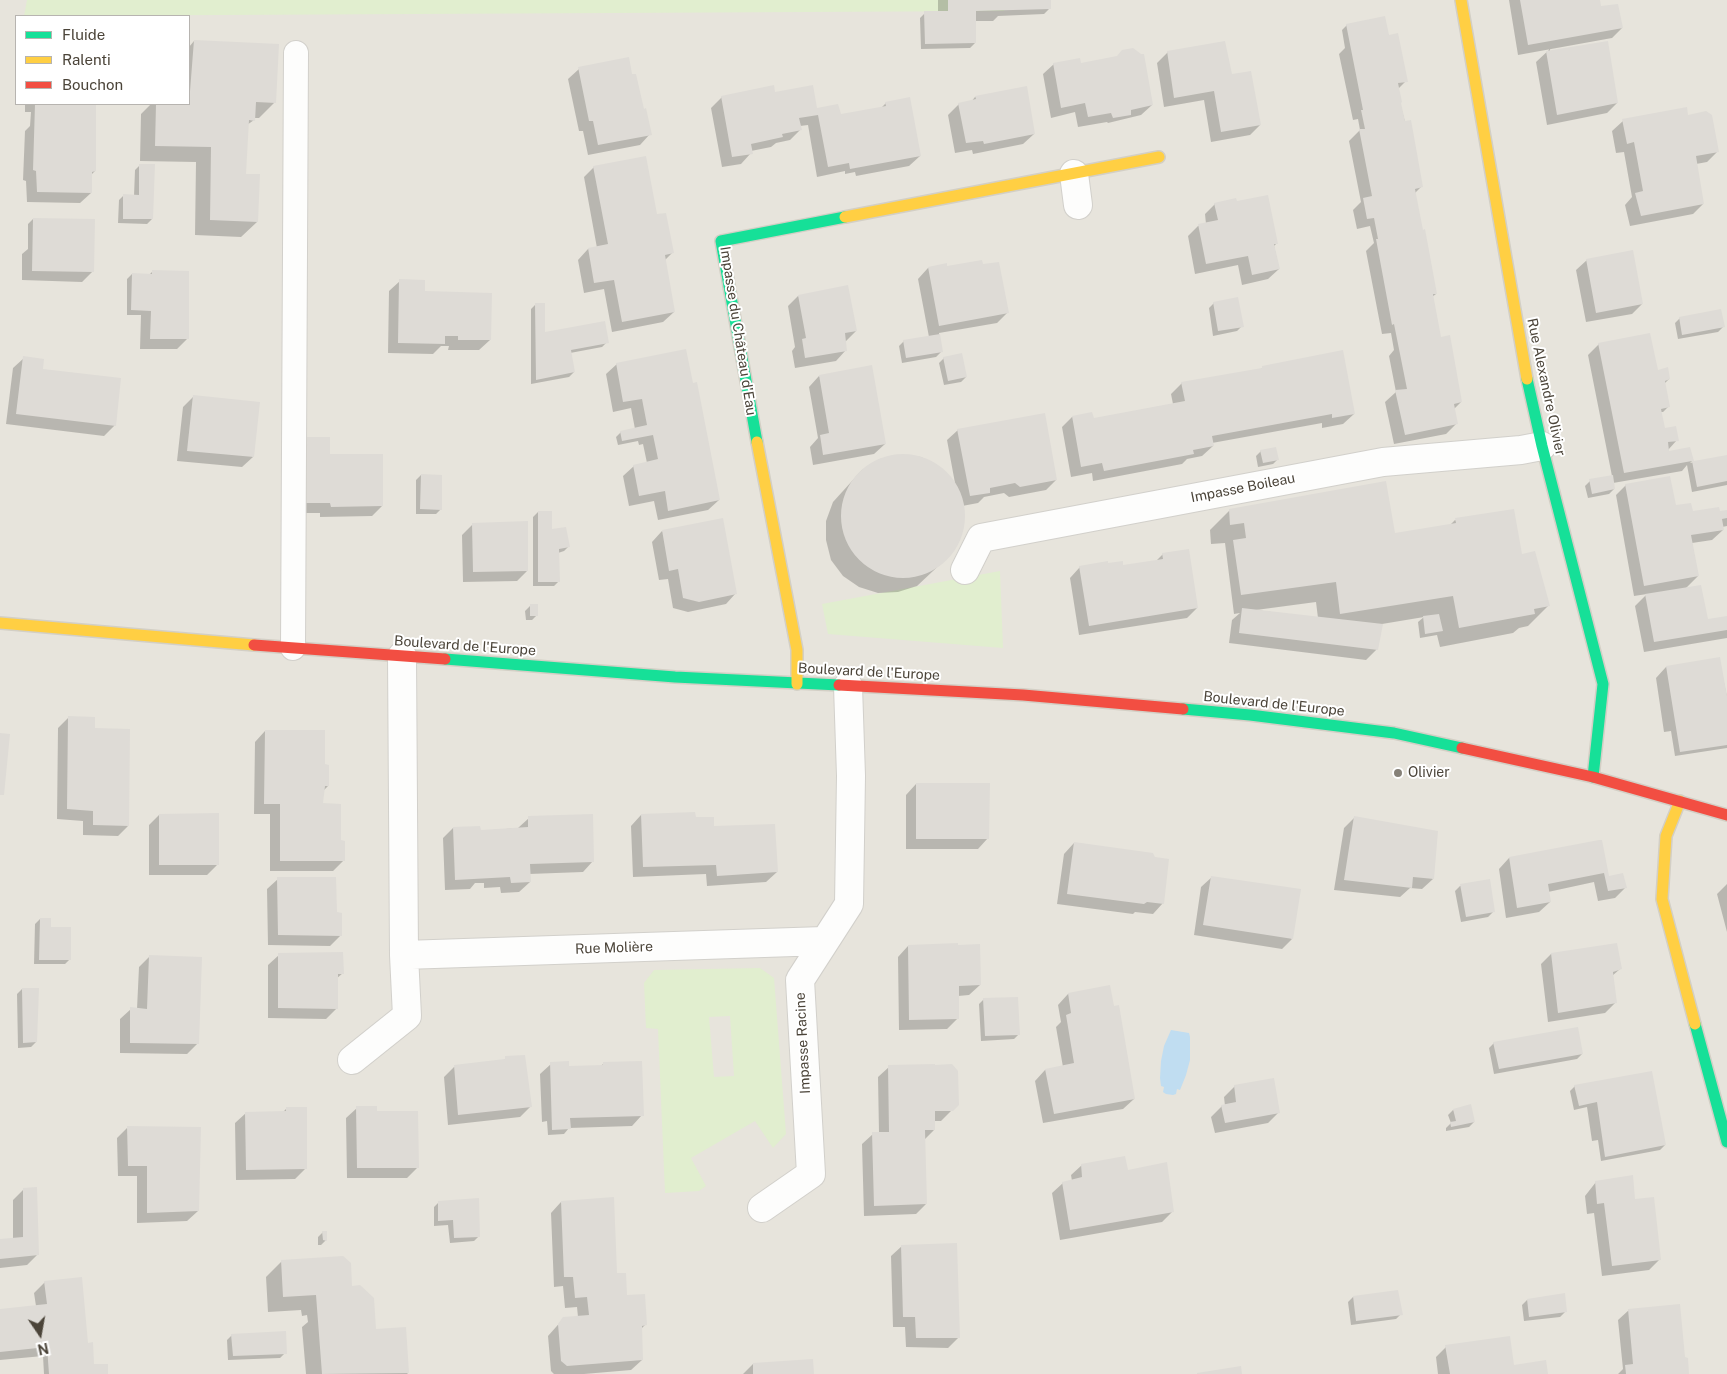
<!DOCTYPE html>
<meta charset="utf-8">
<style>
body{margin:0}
#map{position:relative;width:1727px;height:1374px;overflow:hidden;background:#f4f2ee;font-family:"Public Sans",sans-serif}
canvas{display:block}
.legend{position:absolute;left:15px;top:15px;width:175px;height:90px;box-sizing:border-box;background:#fff;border:1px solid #b7b4b0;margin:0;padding:6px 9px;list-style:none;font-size:15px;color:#4b4439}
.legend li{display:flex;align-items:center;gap:10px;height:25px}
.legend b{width:25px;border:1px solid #b7b4b0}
.north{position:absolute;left:15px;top:1309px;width:50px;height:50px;-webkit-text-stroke:4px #fff;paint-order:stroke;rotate:168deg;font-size:14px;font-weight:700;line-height:20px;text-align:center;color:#4b4439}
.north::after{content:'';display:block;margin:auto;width:18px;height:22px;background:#4b4439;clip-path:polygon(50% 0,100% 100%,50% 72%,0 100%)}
</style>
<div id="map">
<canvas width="1727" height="1374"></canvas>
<ul class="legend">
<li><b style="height:6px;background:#16e098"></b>Fluide</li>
<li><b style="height:6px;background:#ffcf43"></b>Ralenti</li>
<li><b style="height:6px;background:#f24e42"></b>Bouchon</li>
</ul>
<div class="north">N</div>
</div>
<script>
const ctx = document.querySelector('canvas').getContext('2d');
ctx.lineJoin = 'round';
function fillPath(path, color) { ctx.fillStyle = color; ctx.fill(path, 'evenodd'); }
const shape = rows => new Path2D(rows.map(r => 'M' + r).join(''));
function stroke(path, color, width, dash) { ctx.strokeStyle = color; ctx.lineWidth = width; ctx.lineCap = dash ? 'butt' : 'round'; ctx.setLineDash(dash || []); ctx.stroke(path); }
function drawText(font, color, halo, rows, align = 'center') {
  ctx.font = font + ' "Public Sans",sans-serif'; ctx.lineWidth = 4; ctx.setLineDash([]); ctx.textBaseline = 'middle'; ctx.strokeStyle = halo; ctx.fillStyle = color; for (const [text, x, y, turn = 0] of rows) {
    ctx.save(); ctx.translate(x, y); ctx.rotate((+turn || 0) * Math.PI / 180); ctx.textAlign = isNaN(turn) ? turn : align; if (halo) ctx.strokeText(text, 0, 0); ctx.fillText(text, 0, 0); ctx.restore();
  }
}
fillPath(shape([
 [0,0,1727,0,1727,1374,0,1374],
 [16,16,189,16,189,104,16,104]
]), '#e7e4dc');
fillPath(shape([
 [27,0,1004,0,1004,11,24,16],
 [1000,571,1003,648,828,634,822,604],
 [760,968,774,978,786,1134,773,1148,755,1121,691,1158,706,1186,699,1191,665,1193,658,1029,646,1028,644,983,654,970],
 [730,1016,734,1076,714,1077,709,1017]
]), '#e1eecf');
fillPath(shape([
 [1171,1030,1189,1033,1190,1037,1190,1060,1186,1075,1180,1090,1177,1089,1176,1094,1173,1095,1166,1094,1163,1092,1164,1087,1161,1086,1160,1078,1161,1061,1164,1046]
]), '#c0ddf1');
fillPath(shape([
 [938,0,1049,0,1049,9,1044,14,998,16,993,21,975,21,975,43,970,48,921,49,920,18,925,13,938,13],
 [1509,0,1599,0,1600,8,1622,28,1612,38,1518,55],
 [1347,25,1388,34,1406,81,1398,89,1400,103,1422,186,1414,194,1436,294,1432,297,1440,338,1461,402,1454,409,1456,424,1446,434,1394,444,1385,402,1396,392,1389,356,1394,350,1391,333,1382,334,1366,251,1374,243,1370,226,1357,229,1353,210,1361,202,1349,141,1360,130,1358,119,1353,120,1339,54,1345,48,1342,30],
 [194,41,275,102,259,118,254,118,254,120,247,125,245,175,257,222,241,237,195,235,196,162,140,161,141,114,151,104,189,104,189,47],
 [1550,49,1550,51,1617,103,1607,113,1547,125,1536,62],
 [1168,52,1231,76,1260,125,1250,135,1211,142,1204,100,1164,107,1157,63],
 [1054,64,1152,105,1141,115,1108,123,1107,122,1078,127,1075,112,1051,118,1043,74],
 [579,69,631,76,650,134,640,145,588,155,583,131,579,131,568,79],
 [1026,88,1034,134,1023,144,973,154,972,150,955,153,948,115,959,104,971,102,975,97],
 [774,93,816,110,840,115,881,108,886,103,920,156,909,166,856,176,855,172,845,174,845,171,817,177,808,125,800,126,800,130,790,140,776,143,771,147,751,151,751,153,741,164,722,167,711,108,722,97],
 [25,104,95,104,95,171,91,175,91,193,80,203,27,202,26,181,23,180,25,131,30,126,31,112,25,112],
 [1687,116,1717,152,1707,162,1696,164,1703,204,1693,214,1630,226,1625,205,1632,197,1624,152,1616,153,1612,131,1623,121],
 [140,165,152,219,147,224,118,223,119,200,124,195,134,196,135,170],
 [594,167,656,215,672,253,665,260,674,312,663,322,612,332,604,289,584,293,578,260,588,249,597,248,584,177],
 [1215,204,1277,243,1274,246,1279,269,1268,279,1242,285,1238,265,1195,274,1188,236,1198,226,1206,224,1205,214],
 [33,219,93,271,82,282,22,280,22,254,28,249,28,224],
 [1587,260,1642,304,1632,314,1586,322,1576,270],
 [946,265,946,268,1008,312,997,323,939,333,941,352,936,357,902,363,899,346,904,341,929,337,918,279,928,268],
 [153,271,187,339,177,349,140,349,141,315,127,315,127,279,132,274,149,275],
 [400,281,424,292,490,340,479,350,448,350,449,346,441,346,433,354,388,353,389,291],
 [798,296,856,331,845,342,846,350,836,361,795,368,792,351,795,347,788,306],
 [1214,303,1242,326,1237,331,1213,336,1209,308],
 [536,304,544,334,607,342,602,347,570,353,574,372,569,377,531,384,531,309],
 [1680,318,1723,327,1718,332,1678,339,1675,323],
 [1599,344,1657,371,1669,379,1664,384,1668,407,1663,412,1660,412,1664,430,1677,440,1668,450,1669,453,1693,460,1690,463,1727,456,1727,485,1692,492,1687,465,1682,471,1613,483,1614,489,1609,494,1588,498,1585,486,1590,481,1612,476,1588,355],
 [24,358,41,370,115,425,104,436,6,424,13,368],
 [944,358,966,377,961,382,944,385,939,363],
 [617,364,692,384,719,500,708,510,658,520,654,501,629,506,623,476,634,466,647,463,643,444,639,445,638,441,618,445,616,437,621,432,635,429,631,408,613,412,606,374],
 [1263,367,1354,414,1343,424,1322,428,1322,423,1212,443,1213,446,1202,456,1187,459,1182,464,1093,481,1092,473,1071,477,1062,427,1072,417,1093,419,1173,404,1171,394,1182,383,1261,369],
 [819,376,885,444,874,454,813,465,810,447,818,438,809,387],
 [193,397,253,457,242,467,177,461,183,407],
 [958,430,1056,480,1046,490,1009,497,1004,493,984,497,978,503,962,506,963,520,959,540,949,556,917,586,898,592,878,593,859,587,843,576,831,560,826,540,826,521,833,502,862,470,880,459,900,455,921,457,939,467,955,483,947,440],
 [1261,451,1278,459,1273,464,1258,467,1256,456],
 [329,456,382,506,372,516,320,517,320,513,293,513],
 [421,475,441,509,436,514,416,514,416,480],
 [1626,485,1675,507,1692,513,1727,511,1727,526,1722,527,1723,530,1712,540,1692,543,1698,576,1685,589,1707,621,1727,617,1727,638,1644,652,1635,606,1647,594,1634,596,1616,495],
 [1230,510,1394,535,1450,525,1455,520,1521,555,1548,606,1528,626,1519,628,1513,633,1440,647,1437,635,1420,638,1418,622,1424,617,1382,624,1377,649,1366,660,1229,643,1232,620,1240,613,1234,614,1225,543,1211,544,1210,530],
 [1316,602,1318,618,1256,610],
 [538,512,551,530,569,546,564,551,558,553,559,581,554,586,533,586,533,517],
 [473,524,527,571,517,581,463,582,462,535],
 [662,531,736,593,726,604,688,612,673,608,668,579,659,580,652,542],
 [1163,554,1197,608,1187,618,1079,635,1070,578,1080,567,1119,567,1156,561],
 [530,606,537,615,532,620,526,620,525,611],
 [1719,659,1727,697,1727,748,1675,756,1671,731,1664,732,1656,678,1666,667],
 [69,717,93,729,128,826,118,836,83,835,83,821,57,819,58,728],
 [265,731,324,765,328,786,323,791,322,804,340,841,344,860,333,871,270,871,270,814,254,814,255,742],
 [916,784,988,838,978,849,906,849,906,795],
 [159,815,217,865,207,875,149,875,149,825],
 [641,815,694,818,713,828,777,872,766,882,707,886,706,874,633,877,631,826],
 [1355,817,1433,879,1422,889,1410,888,1400,897,1334,890,1344,828],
 [529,818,593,861,583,872,529,874,530,882,519,892,501,893,500,887,484,888,484,883,475,883,470,889,445,890,443,838,453,828,480,831,518,828],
 [1601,842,1608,877,1625,888,1615,898,1598,901,1594,882,1548,892,1550,902,1539,912,1506,918,1499,869,1509,858],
 [1074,843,1163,903,1153,914,1135,912,1133,914,1057,904,1064,854],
 [1212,877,1292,939,1282,949,1194,935,1201,887],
 [278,879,341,935,330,946,268,945,267,889],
 [1488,881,1493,912,1488,917,1461,922,1455,891,1460,886],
 [1727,884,1727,932,1717,894],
 [40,919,70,959,65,964,34,964,35,924],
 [908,946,980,985,969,995,958,996,958,1018,947,1029,899,1030,898,957],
 [1551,954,1620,969,1612,976,1616,1002,1605,1013,1548,1022,1541,964],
 [279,955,343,973,336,979,337,1008,326,1019,268,1018,268,965],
 [150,956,198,1043,187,1054,120,1053,120,1019,131,1009,137,1009,139,967],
 [1109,987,1134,1099,1123,1109,1043,1123,1035,1081,1045,1070,1063,1067,1056,1027,1061,1022,1058,1005,1068,994],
 [22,989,36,1042,31,1047,18,1048,17,994],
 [984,999,1019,1034,1014,1039,981,1041,979,1004],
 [1494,1043,1582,1054,1577,1059,1494,1074,1489,1048],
 [506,1058,531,1106,520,1117,448,1125,444,1077,454,1067,503,1061],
 [604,1063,642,1115,632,1126,569,1128,564,1134,548,1135,547,1121,542,1122,540,1074,551,1064,568,1067,601,1066],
 [889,1067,958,1104,941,1121,934,1121,934,1130,924,1140,926,1204,916,1214,864,1216,862,1144,873,1134,879,1133,878,1077],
 [1235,1086,1278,1113,1268,1123,1215,1133,1211,1117,1222,1106,1225,1106,1224,1097],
 [1575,1086,1665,1145,1660,1150,1601,1161,1598,1140,1592,1141,1587,1107,1574,1110,1570,1091],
 [357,1108,376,1112,417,1168,407,1178,347,1178,346,1118],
 [286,1109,305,1169,295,1179,236,1180,235,1123,246,1113,283,1112],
 [1453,1110,1474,1122,1469,1127,1446,1131,1446,1128,1451,1123,1448,1115],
 [127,1128,198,1211,187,1221,137,1223,137,1176,118,1176,117,1138],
 [1082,1165,1128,1171,1172,1212,1162,1222,1060,1240,1052,1193,1063,1183,1072,1181,1071,1175],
 [1596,1182,1634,1200,1659,1260,1649,1270,1602,1276,1594,1213,1587,1214,1585,1196],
 [23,1190,37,1255,27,1265,0,1268,0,1240,13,1239,13,1200],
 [439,1202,479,1236,474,1241,450,1243,448,1225,434,1226,434,1207],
 [561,1202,645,1325,641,1329,642,1360,631,1370,584,1374,554,1374,551,1371,548,1336,564,1318,578,1317,577,1307,565,1308,563,1286,554,1287,551,1213],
 [323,1232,326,1240,321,1245,318,1245,318,1237],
 [902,1246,959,1337,948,1348,906,1347,905,1327,893,1327,891,1256],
 [282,1261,351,1287,375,1330,408,1373,407,1374,306,1374,302,1327,308,1322,307,1315,302,1316,301,1310,268,1312,266,1277],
 [45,1282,93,1364,107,1374,44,1374,43,1356,0,1360,0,1310,36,1306,34,1293],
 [1353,1297,1401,1314,1396,1319,1351,1325,1348,1302],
 [1527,1300,1565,1312,1560,1317,1524,1321,1522,1305],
 [1629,1310,1688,1374,1618,1374,1623,1369,1618,1320],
 [232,1335,285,1353,280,1358,228,1360,227,1340],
 [1446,1347,1513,1368,1547,1374,1438,1374,1436,1357],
 [753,1364,813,1374,743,1374]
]), '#0003');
fillPath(shape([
 [948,0,1051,0,1051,9,976,11,976,43,925,44,924,11,948,11],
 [1520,0,1600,0,1601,6,1618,4,1623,28,1528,45],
 [1385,16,1389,35,1398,33,1408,82,1398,83,1402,102,1401,103,1405,121,1411,120,1423,187,1415,189,1423,230,1425,229,1437,294,1433,294,1441,337,1450,335,1462,402,1454,404,1458,424,1405,435,1395,390,1407,389,1394,324,1392,325,1376,239,1378,239,1374,218,1367,219,1363,198,1372,196,1359,129,1365,129,1361,110,1363,110,1346,24],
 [194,40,279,44,276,103,256,102,255,121,249,120,246,174,260,174,258,222,210,220,211,147,155,146,156,104,189,104],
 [1225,41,1232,74,1251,71,1261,125,1221,132,1214,91,1174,98,1167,51],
 [1608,41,1618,103,1557,115,1546,51],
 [1133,48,1141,54,1144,54,1153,105,1131,110,1131,115,1113,118,1111,113,1088,117,1085,103,1061,108,1053,63,1080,58,1081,63,1117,56,1122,50],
 [629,57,632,74,636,74,644,109,646,108,652,135,598,145,593,121,589,121,578,67],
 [774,85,775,92,813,85,817,108,838,104,841,114,886,106,885,102,910,97,921,156,850,169,849,163,828,167,818,115,799,118,802,130,782,134,783,137,751,144,753,154,732,157,721,96],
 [1027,86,1035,134,984,144,983,141,966,143,958,103,976,99,975,96],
 [35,104,96,104,96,171,92,172,92,193,37,192,36,171,33,170],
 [1687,107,1688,115,1706,111,1712,115,1719,152,1696,156,1704,204,1641,216,1635,193,1643,191,1634,142,1627,144,1622,119],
 [646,156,657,214,666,213,674,253,665,255,675,312,622,322,614,280,594,283,588,248,608,244,593,166],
 [139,164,155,164,153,219,123,219,123,194,139,195],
 [1268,195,1278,244,1274,244,1280,269,1252,275,1248,256,1206,264,1198,224,1218,220,1214,203,1236,198,1237,201],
 [33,218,95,219,94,272,32,271],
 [1633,250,1643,304,1596,313,1586,259],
 [982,260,983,264,999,262,1009,313,939,326,928,267,947,263,947,266],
 [152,270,189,271,189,339,150,339,151,311,131,310,132,273,152,274],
 [399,279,425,280,425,291,492,293,491,340,458,340,458,336,445,336,445,344,398,343],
 [848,285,857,331,845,333,847,351,805,358,802,339,806,338,798,295],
 [1238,297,1244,327,1218,331,1213,302],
 [535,303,545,303,545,332,605,321,609,343,571,350,575,372,536,380],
 [1721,309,1725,327,1682,335,1679,317],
 [1650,333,1658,370,1668,367,1670,379,1665,381,1670,407,1661,409,1665,428,1676,426,1679,441,1668,442,1669,451,1690,447,1694,461,1727,455,1727,481,1697,487,1692,461,1624,473,1598,343],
 [940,334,943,352,906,358,903,340],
 [686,349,693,383,697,382,720,500,668,511,665,491,639,496,633,465,658,459,653,435,622,441,620,431,647,425,642,399,623,402,616,363],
 [1343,350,1355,414,1332,418,1332,414,1212,436,1214,446,1193,450,1194,454,1104,471,1102,463,1081,467,1072,416,1092,412,1094,418,1185,401,1181,382,1262,368,1262,366],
 [962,353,967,377,948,381,943,357],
 [23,356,44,359,43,369,121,378,116,426,16,414],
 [872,365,886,444,823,455,820,435,829,433,819,375],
 [193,395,260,402,254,457,187,451],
 [1045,413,1057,480,1020,487,1015,483,990,488,990,493,970,496,957,429],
 [304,437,330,437,330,454,383,454,383,506,331,507,330,503,303,503],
 [1276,447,1279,460,1263,463,1260,450],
 '841 516a62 62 0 1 1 124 0a62 62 0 1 1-124 0Z',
 [421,474,442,475,442,510,420,509],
 [1613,475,1615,489,1592,494,1589,479],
 [1670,476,1676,505,1691,503,1693,511,1719,507,1720,511,1727,510,1727,518,1722,519,1724,530,1691,535,1699,576,1644,586,1625,484],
 [1386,481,1395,533,1456,523,1455,518,1514,509,1522,554,1535,551,1550,606,1534,609,1535,614,1459,628,1453,596,1340,614,1336,582,1241,595,1233,540,1246,538,1244,523,1230,525,1229,509],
 [538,511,552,511,552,529,566,527,570,547,559,549,560,582,538,582],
 [723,518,737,594,699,602,683,598,678,569,669,571,662,530],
 [528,521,528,571,473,572,472,523],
 [1189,549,1198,608,1089,626,1079,566,1108,561,1108,563,1123,561,1123,565,1163,559,1162,553],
 [1701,585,1708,619,1727,616,1727,630,1654,642,1645,594],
 [530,604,538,604,538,616,530,616],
 [1242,608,1383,624,1378,650,1239,633],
 [1439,614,1443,631,1425,634,1423,616],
 [1720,657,1727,696,1727,745,1680,752,1666,666],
 [68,716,95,717,95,728,130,729,129,826,93,825,93,811,67,809],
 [265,730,325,730,325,764,329,765,329,786,325,786,323,803,341,804,341,840,345,841,345,861,280,861,280,804,264,804],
 [0,733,10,734,4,795,0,795],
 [916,783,990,783,989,839,916,839],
 [695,812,696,817,714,817,714,826,775,824,778,872,717,876,716,865,643,867,641,814],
 [219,813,219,865,159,865,159,814],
 [593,814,594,862,530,864,531,882,511,883,510,877,455,880,453,827,480,826,481,830,528,827,528,816],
 [1354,816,1438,831,1434,879,1413,877,1412,888,1344,880],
 [1599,840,1602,840,1609,876,1623,873,1627,888,1608,891,1604,873,1548,884,1551,902,1517,908,1509,857],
 [1074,842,1153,853,1155,857,1169,859,1164,904,1147,902,1144,904,1067,894],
 [1211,876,1301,889,1293,939,1203,925],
 [277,877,336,877,337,912,342,913,342,936,278,935],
 [1490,879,1495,912,1466,917,1460,884],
 [40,918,51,918,51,927,71,927,71,960,39,960],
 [958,943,958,945,980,944,981,985,959,986,959,1019,909,1020,908,945],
 [1617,943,1622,969,1613,972,1617,1003,1558,1013,1551,953],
 [343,952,344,974,338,974,338,1009,278,1008,278,953],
 [149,955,202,957,199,1044,130,1043,130,1007,147,1009],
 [1110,985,1114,1006,1119,1005,1135,1099,1054,1114,1045,1069,1074,1063,1066,1015,1071,1013,1068,993],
 [22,988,39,988,37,1042,23,1043],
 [1018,997,1020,1035,985,1036,983,998],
 [1578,1027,1583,1054,1499,1069,1493,1042],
 [525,1055,532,1107,458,1115,454,1065,505,1059,505,1056],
 [569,1061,569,1066,603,1065,603,1062,642,1061,644,1116,570,1118,571,1129,552,1130,550,1062],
 [935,1064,935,1065,952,1064,958,1071,959,1105,953,1111,935,1111,935,1130,925,1130,927,1204,874,1206,872,1132,889,1132,888,1065],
 [1652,1071,1666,1145,1605,1157,1597,1102,1579,1106,1574,1085],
 [1274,1078,1280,1113,1225,1123,1221,1105,1236,1102,1234,1085],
 [1471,1104,1475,1122,1451,1127,1450,1122,1456,1121,1453,1109],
 [356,1106,377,1106,377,1111,418,1111,419,1168,357,1168],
 [286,1107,307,1107,307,1169,246,1170,245,1112,286,1111],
 [127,1126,201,1127,199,1211,147,1213,147,1166,128,1166],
 [1125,1156,1128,1170,1167,1162,1174,1212,1070,1230,1062,1182,1082,1177,1081,1164],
 [1633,1175,1635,1199,1654,1197,1661,1260,1612,1266,1604,1203,1597,1204,1595,1181],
 [37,1187,39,1255,0,1259,0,1239,23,1237,23,1188],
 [614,1197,617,1273,626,1273,627,1295,645,1294,647,1325,642,1326,643,1360,567,1366,561,1361,558,1324,563,1317,589,1315,587,1297,575,1298,573,1277,564,1277,561,1201],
 [479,1198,480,1237,454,1238,453,1220,438,1221,438,1201],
 [322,1231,327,1231,327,1241,323,1240],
 [957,1243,960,1338,916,1338,915,1317,903,1317,901,1245],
 [343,1256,351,1263,352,1286,360,1285,374,1298,376,1329,406,1327,409,1373,322,1374,316,1295,283,1297,281,1260],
 [82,1277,88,1343,93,1342,94,1364,108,1364,108,1374,49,1374,47,1347,0,1352,0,1309,47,1304,44,1281],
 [1398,1290,1403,1315,1356,1321,1353,1296],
 [1565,1293,1567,1312,1529,1317,1527,1299],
 [1680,1304,1685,1357,1688,1358,1689,1374,1626,1374,1625,1365,1633,1364,1628,1309],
 [286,1331,287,1354,233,1356,231,1334],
 [1510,1336,1514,1365,1546,1360,1548,1374,1450,1374,1445,1345],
 [813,1359,814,1374,753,1374,753,1363],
 [1241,1366,1242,1374,1197,1374,1197,1373]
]), '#dedbd6');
const lane = shape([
 [293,648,296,53]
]);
const street = shape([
 [1074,174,1078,205],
 [965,570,981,538,1383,462,1521,450,1542,446],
 [402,656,404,955,824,941],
 [352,1060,407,1016,404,955],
 [762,1208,811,1174,800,980,849,904,851,776,848,686]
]);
const fast = shape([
 [1527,379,1542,446,1603,684,1593,777],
 [757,442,721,241,845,217],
 [445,659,675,677,839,685],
 [1183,709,1250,715,1394,733,1462,748],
 [1695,1024,1727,1142]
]);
const slow = shape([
 [1461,0,1527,379],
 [845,217,1159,157],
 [757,442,797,650,797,684],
 [0,623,254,645],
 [1680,801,1666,836,1662,899,1695,1024]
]);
const jam = shape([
 [254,645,445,659],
 [839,685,1023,695,1183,709],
 [1462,748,1593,777,1727,815]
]);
stroke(lane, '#d2d0cb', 26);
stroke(street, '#d2d0cb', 30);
stroke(fast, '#d3cfc5', 14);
stroke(slow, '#d3cfc5', 14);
stroke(jam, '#d3cfc5', 14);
stroke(lane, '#fdfdfc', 24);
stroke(street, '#fdfdfc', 28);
stroke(fast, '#16e098', 11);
stroke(slow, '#ffcf43', 11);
stroke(jam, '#f24e42', 11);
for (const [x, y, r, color] of [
 [1398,773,5,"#868178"]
]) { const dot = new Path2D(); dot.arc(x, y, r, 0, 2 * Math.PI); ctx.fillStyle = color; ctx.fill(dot); stroke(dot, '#fff', 2); }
drawText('14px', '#4b4439', '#fff', [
 ["Impasse du Château d'Eau",738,331,81],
 ["Rue Alexandre Olivier",1546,387,78],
 ["Impasse Boileau",1243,488,-11],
 ["Boulevard de l'Europe",465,646,4],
 ["Boulevard de l'Europe",869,672,3],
 ["Boulevard de l'Europe",1274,704,6],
 ["Rue Molière",614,948,-2],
 ["Impasse Racine",803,1043,-93]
]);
drawText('14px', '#4b4439', '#fff', [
 ["Olivier",1408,773]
], 'left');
</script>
